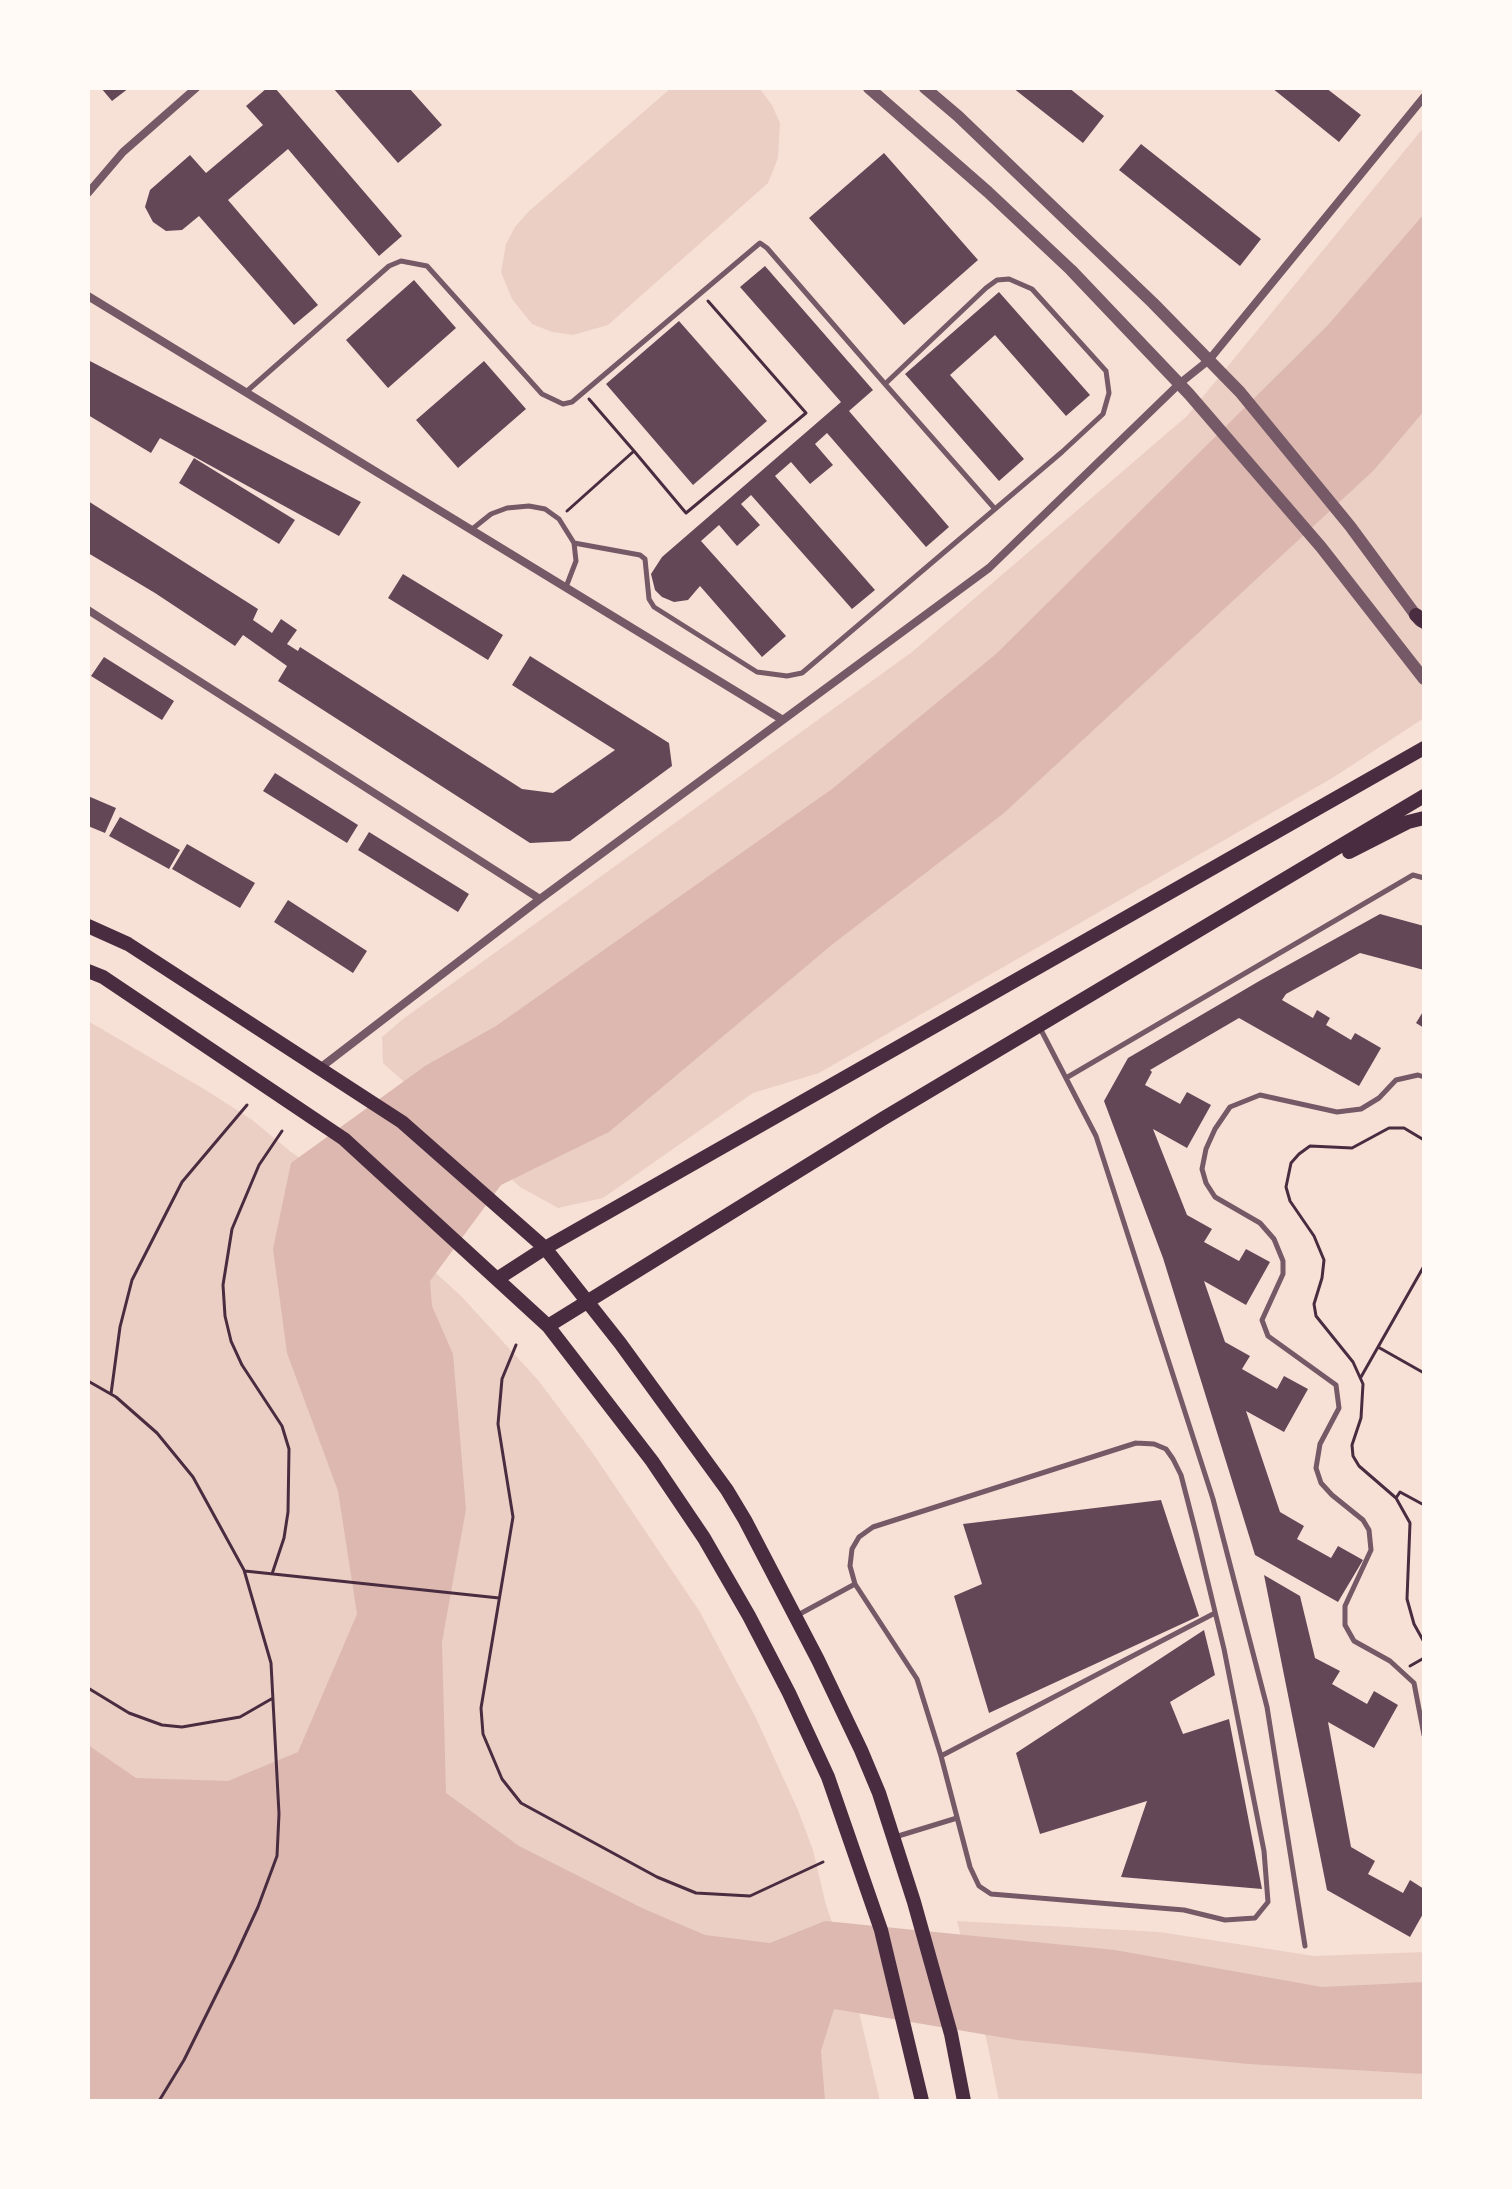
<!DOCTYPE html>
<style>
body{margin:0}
#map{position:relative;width:1512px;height:2189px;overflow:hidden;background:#f7e1d7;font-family:"Fira Sans",sans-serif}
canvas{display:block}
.frame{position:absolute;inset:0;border:90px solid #fffaf5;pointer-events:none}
</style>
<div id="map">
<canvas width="1512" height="2189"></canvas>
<div class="frame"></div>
</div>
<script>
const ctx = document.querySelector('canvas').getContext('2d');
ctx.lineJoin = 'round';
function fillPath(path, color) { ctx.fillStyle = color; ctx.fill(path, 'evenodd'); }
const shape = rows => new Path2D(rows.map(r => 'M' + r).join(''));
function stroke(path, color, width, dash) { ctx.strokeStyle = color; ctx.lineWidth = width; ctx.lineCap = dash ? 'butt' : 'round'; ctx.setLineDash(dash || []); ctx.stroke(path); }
fillPath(shape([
 [671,88,759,88,772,105,780,123,778,158,768,183,608,325,573,335,552,332,532,324,512,299,501,272,506,244,515,227,528,212],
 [1424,127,1424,718,1334,777,819,1073,753,1093,603,1198,558,1208,520,1187,383,1063,382,1037,403,1019,912,652,1187,416],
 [88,1021,204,1089,251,1119,291,1152,339,1184,462,1297,538,1380,592,1452,700,1612,755,1716,798,1810,813,1850,826,1905,850,1974,880,2101,88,2101],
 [957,1921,1160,1932,1314,1956,1424,1952,1424,2101,999,2101,987,2042]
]), '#ebcfc5');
fillPath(shape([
 [1424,214,1424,411,1374,470,1004,813,834,943,609,1132,501,1185,430,1281,432,1306,453,1354,466,1509,442,1642,446,1793,519,1846,642,1908,705,1935,770,1943,825,1921,1115,1950,1322,1987,1424,1982,1424,2074,1248,2064,1017,2040,834,2009,821,2051,825,2101,88,2101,88,1745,136,1778,228,1781,298,1752,357,1614,338,1491,287,1353,273,1249,291,1163,425,1066,496,1026,832,789,996,654,1328,325]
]), '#dcb8b0');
fillPath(shape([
 [101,88,129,88,112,101],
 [267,88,275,88,402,236,379,256,288,149,228,200,318,305,294,325,199,216,182,230,166,231,153,222,145,207,150,190,190,155,206,173,263,125,246,106],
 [333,88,409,88,442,125,398,163],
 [1013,88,1069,88,1104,116,1083,143],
 [1272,88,1326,88,1361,115,1339,142],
 [1141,144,1261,239,1240,266,1119,170],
 [884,153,978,260,904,325,809,218],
 [765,266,873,390,849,411,949,527,926,547,827,433,815,444,833,465,810,484,791,462,775,476,875,590,852,609,751,495,741,504,760,525,737,546,719,525,701,541,786,636,762,657,700,586,688,600,674,602,662,597,655,590,651,574,662,557,841,402,740,287],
 [414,280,456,328,388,388,346,340],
 [999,292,1090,395,1066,416,995,335,950,375,1024,459,999,481,905,374],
 [679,321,767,421,693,485,606,384],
 [88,360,361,502,339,536,160,438,151,453,88,415],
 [484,361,526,409,458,468,416,420],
 [194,458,295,520,279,544,179,483],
 [88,501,258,609,253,620,272,633,281,619,297,630,287,644,298,651,300,647,522,789,553,793,615,750,512,685,530,656,669,743,672,766,570,841,530,843,278,681,287,666,243,635,235,646,155,593,88,553],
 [403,574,503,635,488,660,388,598],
 [104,657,174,701,162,720,91,676],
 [275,773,358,825,347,843,263,791],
 [88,796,116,808,105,833,88,826],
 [120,817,180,850,169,869,109,836],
 [369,832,469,894,458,912,358,850],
 [187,844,255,883,240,908,172,869],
 [288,900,367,951,353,973,274,922],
 [1380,914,1424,926,1424,970,1360,953,1286,994,1282,1000,1313,1018,1317,1010,1330,1018,1326,1025,1351,1040,1355,1033,1381,1048,1359,1086,1239,1018,1150,1070,1152,1072,1145,1085,1180,1104,1187,1092,1211,1105,1187,1148,1153,1129,1187,1215,1212,1229,1204,1242,1239,1261,1246,1249,1270,1262,1246,1305,1204,1281,1225,1342,1250,1356,1242,1369,1277,1389,1284,1376,1308,1389,1284,1432,1246,1411,1280,1512,1304,1526,1297,1539,1331,1558,1338,1546,1363,1560,1338,1602,1255,1555,1163,1258,1104,1101,1128,1058,1261,980],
 [1424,1010,1424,1028,1416,1023],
 [1161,1500,1199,1616,989,1713,954,1596,982,1584,963,1524],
 [1264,1575,1300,1596,1315,1658,1340,1671,1332,1684,1367,1704,1374,1691,1398,1705,1374,1748,1328,1722,1351,1847,1375,1861,1368,1874,1403,1893,1410,1880,1424,1889,1424,1912,1410,1937,1327,1890],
 [1204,1630,1215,1675,1170,1702,1183,1734,1229,1719,1262,1889,1121,1877,1147,1801,1040,1834,1016,1753]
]), '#644757');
stroke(shape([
 [589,399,634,451],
 [567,511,634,451,686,513,806,413,708,301],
 [1424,1140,1404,1128,1389,1128,1352,1148,1310,1146,1299,1154,1291,1163,1286,1187,1290,1201,1314,1236,1324,1260,1322,1278,1314,1304,1316,1316,1353,1362,1363,1384,1361,1418,1352,1445,1353,1456,1359,1466,1396,1498,1410,1523,1407,1599,1414,1624,1424,1642],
 [516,1345,502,1379,498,1424,513,1517,481,1708,483,1734,502,1779,521,1803,657,1877,696,1893,750,1896,823,1862],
 [1378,1347,1424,1373],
 [1361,1377,1424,1266],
 [88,1381,116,1397,157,1433,193,1477,244,1570,271,1663,279,1814,277,1856,258,1907,234,1959,184,2060,159,2101],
 [111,1394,120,1327,132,1280,182,1182,247,1105],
 [1396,1498,1400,1492,1424,1505],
 [245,1571,499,1598],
 [272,1574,284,1538,288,1512,289,1449,282,1426,242,1365,231,1341,225,1316,223,1285,232,1229,259,1165,282,1131],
 [1410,1666,1424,1658],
 [88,1688,129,1713,162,1725,182,1727,240,1717,273,1698]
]), '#4a2c40', 3);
stroke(shape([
 [246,392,389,266,401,261,427,266,542,394,563,404,572,402,760,243,767,248,885,384],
 [471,530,491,514,507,508,529,506,545,509,559,519,574,543,576,561,566,587],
 [574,543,640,555,645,559,649,599,654,607,757,672,787,676,802,673,995,509,1062,452,1103,414,1109,393,1106,371,1032,289,1009,279,997,280,986,288,885,384,995,509],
 [1040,1028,1096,1136,1213,1499,1267,1707,1305,1946],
 [1424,1077,1418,1075,1396,1080,1379,1098,1361,1109,1337,1112,1260,1095,1230,1107,1215,1129,1206,1149,1202,1169,1206,1183,1215,1197,1260,1223,1274,1239,1283,1261,1283,1274,1262,1320,1268,1336,1336,1385,1339,1408,1320,1444,1316,1468,1321,1483,1332,1495,1363,1520,1369,1530,1371,1550,1345,1606,1345,1625,1354,1641,1390,1661,1414,1683,1424,1735],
 [1066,1078,1413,875,1424,878],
 [1136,1443,1154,1444,1166,1449,1173,1459,1181,1475,1196,1533,1224,1649,1264,1851,1268,1902,1255,1918,1225,1920,1184,1910,991,1894,979,1886,970,1867,941,1756,917,1679,855,1584,850,1566,852,1549,859,1537,873,1527,1136,1443],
 [796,1616,855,1584],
 [941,1756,1215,1613],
 [895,1837,957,1818]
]), '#755966', 5);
stroke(shape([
 [88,193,123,152,196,88],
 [88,296,783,720],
 [88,610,540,899],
 [320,1068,540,899,989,568,1179,384,1209,360,1424,97]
]), '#755966', 8);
stroke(shape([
 [869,88,988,192,1071,270,1189,394,1321,547,1424,679],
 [925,88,958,116,1153,303,1240,392,1350,526,1420,621]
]), '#755966', 12);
stroke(shape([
 [1416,615,1424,622],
 [1349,852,1408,822,1424,818],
 [88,926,128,944,402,1122,545,1248,620,1343,727,1490,745,1520,818,1660,861,1750,879,1793,914,1902,951,2034,964,2101],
 [88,971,103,977,344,1139,548,1326,652,1461,704,1538,749,1616,789,1693,828,1777,881,1930,922,2101],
 [497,1279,545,1248,1424,748],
 [548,1326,884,1118,1424,796]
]), '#4a2c40', 14);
</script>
